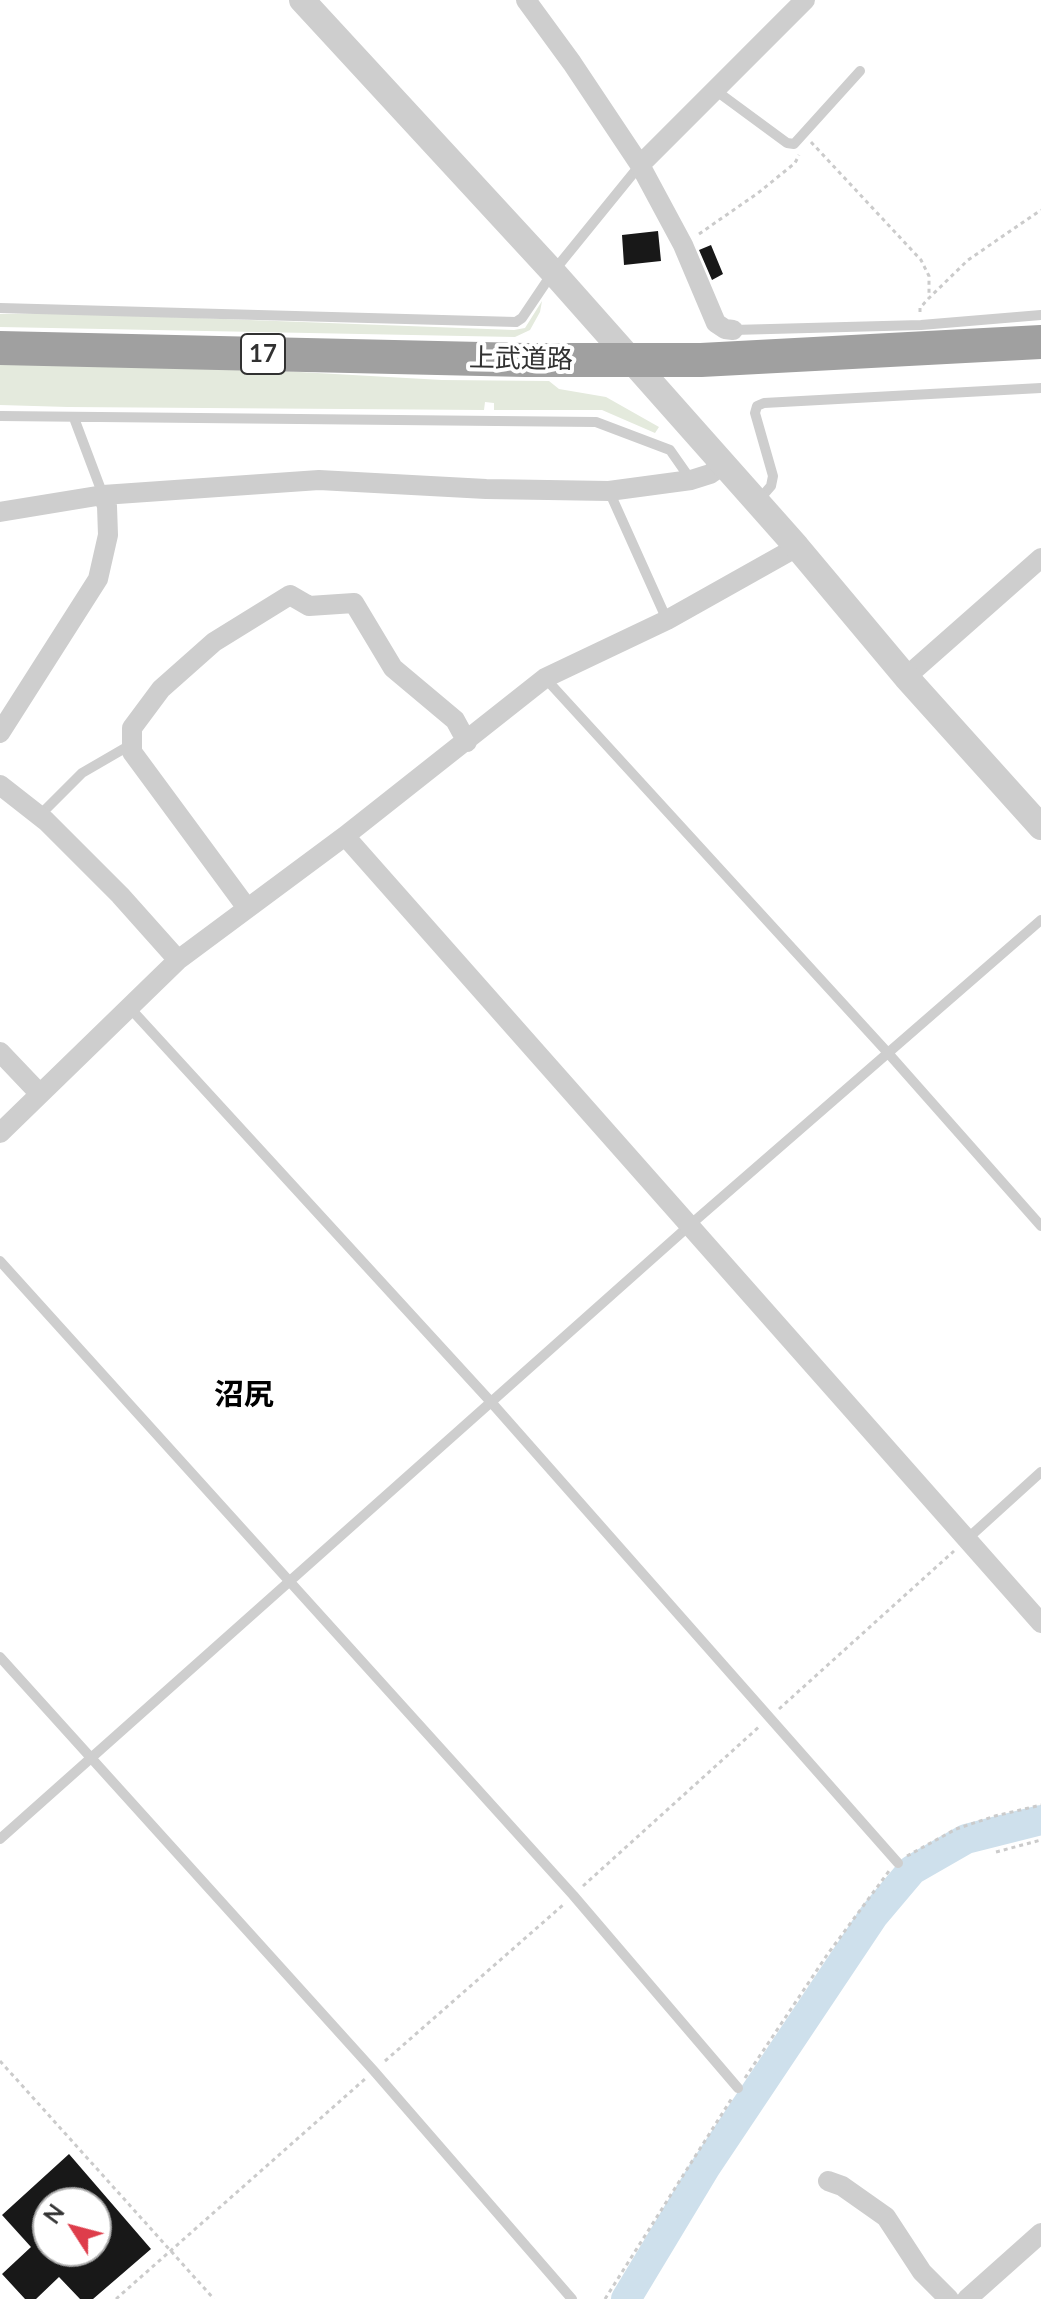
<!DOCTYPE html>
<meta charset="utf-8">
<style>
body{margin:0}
#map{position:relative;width:1041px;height:2299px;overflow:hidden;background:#fff;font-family:Lato,sans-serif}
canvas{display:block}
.north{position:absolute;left:32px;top:2187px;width:80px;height:80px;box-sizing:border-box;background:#fff;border:2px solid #adadad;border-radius:50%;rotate:306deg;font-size:22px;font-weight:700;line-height:32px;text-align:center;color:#313131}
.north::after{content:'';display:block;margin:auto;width:28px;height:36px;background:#de3d4b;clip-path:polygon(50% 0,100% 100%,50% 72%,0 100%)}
</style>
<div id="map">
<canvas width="1041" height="2299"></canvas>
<div class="north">N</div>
</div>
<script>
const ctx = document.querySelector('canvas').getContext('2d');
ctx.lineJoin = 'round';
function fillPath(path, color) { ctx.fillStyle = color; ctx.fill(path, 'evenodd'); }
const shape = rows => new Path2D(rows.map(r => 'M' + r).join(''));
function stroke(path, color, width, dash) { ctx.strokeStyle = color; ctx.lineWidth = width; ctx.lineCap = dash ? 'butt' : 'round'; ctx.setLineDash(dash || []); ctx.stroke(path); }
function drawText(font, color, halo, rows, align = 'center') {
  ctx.font = font + ' Lato,"Noto Sans JP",sans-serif'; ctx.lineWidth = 8; ctx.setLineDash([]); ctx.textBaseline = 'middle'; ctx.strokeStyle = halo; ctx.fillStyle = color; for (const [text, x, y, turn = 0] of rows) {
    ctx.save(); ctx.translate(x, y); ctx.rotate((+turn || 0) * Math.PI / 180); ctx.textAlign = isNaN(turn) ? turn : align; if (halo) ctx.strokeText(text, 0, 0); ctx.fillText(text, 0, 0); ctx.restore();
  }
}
fillPath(shape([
 [542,301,540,312,530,330,515,337,0,327,0,314,64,313,514,330,525,328],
 [0,362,174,365,442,380,549,381,559,389,606,397,659,427,655,433,602,410,494,410,494,403,485,402,484,410,68,407,0,405]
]), '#e4eadd');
stroke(shape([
 [626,2299,705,2168,874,1915,912,1870,966,1839,1041,1820]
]), '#cee0ec', 30);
fillPath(shape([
 [658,231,661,261,624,265,622,235],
 [711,245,723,274,712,280,699,250],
 [69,2154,151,2249,93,2299,80,2299,59,2277,36,2299,25,2299,2,2274,31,2247,2,2215],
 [48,2203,96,2203,96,2251,48,2251]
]), '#181818');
stroke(shape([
 [811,142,921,260,929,276,929,297],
 [699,234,758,193,795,163,799,155],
 [920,312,920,308,928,299,968,260,1041,210],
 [779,1709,954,1551],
 [996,1852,1041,1840],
 [907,1856,956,1829,995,1816,1041,1805],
 [583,1886,761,1725],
 [0,2061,214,2299],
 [385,2061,563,1905],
 [745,2078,827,1955,889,1871],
 [116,2299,365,2079],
 [605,2299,732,2098]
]), '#cbcbcb', 3, [4, 4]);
stroke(shape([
 [715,90,787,143,794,144,860,71],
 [0,308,516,322,522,318,553,272,640,165],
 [733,330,921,325,1041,315],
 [0,416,596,422,670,450,691,480],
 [74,418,103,495],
 [609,491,667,620],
 [757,502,771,486,773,476,755,413,757,406,764,403,1041,388],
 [545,678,888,1053,1041,1226],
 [39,816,82,773,132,744],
 [129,1007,491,1402,898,1863],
 [0,1261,573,1895,738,2088],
 [966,1540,1041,1472],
 [0,1657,374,2071,572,2299],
 [0,1839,690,1225,1041,920]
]), '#cecece', 10);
stroke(shape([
 [526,0,572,63,640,165,683,245,716,323,725,329,733,330],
 [640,165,805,0],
 [0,512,103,495,319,480,486,489,609,491,691,480,710,474,723,465],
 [906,677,1041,558],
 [0,733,98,579,108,535,107,506,103,495],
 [0,785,46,821,120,895,178,960],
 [345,836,1041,1623],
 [247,908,132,752,132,728,161,689,214,642,290,595,309,606,354,603,393,668,455,720,467,742],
 [0,1052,40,1094],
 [0,1133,178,960,345,836,545,678,667,620,797,547],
 [828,2181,842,2186,886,2217,922,2272,949,2299],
 [967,2299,1041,2233]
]), '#cecece', 20);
stroke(shape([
 [302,0,553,272,797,547,906,677,1041,827]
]), '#cecece', 26);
stroke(shape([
 [0,348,525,360,701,360,1041,342]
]), '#a0a0a0', 34);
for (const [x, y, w] of [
 [263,354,44]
]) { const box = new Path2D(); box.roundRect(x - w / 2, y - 20, w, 40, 6); ctx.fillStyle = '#fff'; ctx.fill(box); stroke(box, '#313131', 2); }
drawText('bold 24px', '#313131', null, [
 ["17",263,354]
]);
drawText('26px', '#313131', '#fff', [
 ["上武道路",521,359,1]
]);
drawText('bold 30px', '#000', '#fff', [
 ["沼尻",244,1395]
]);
</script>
